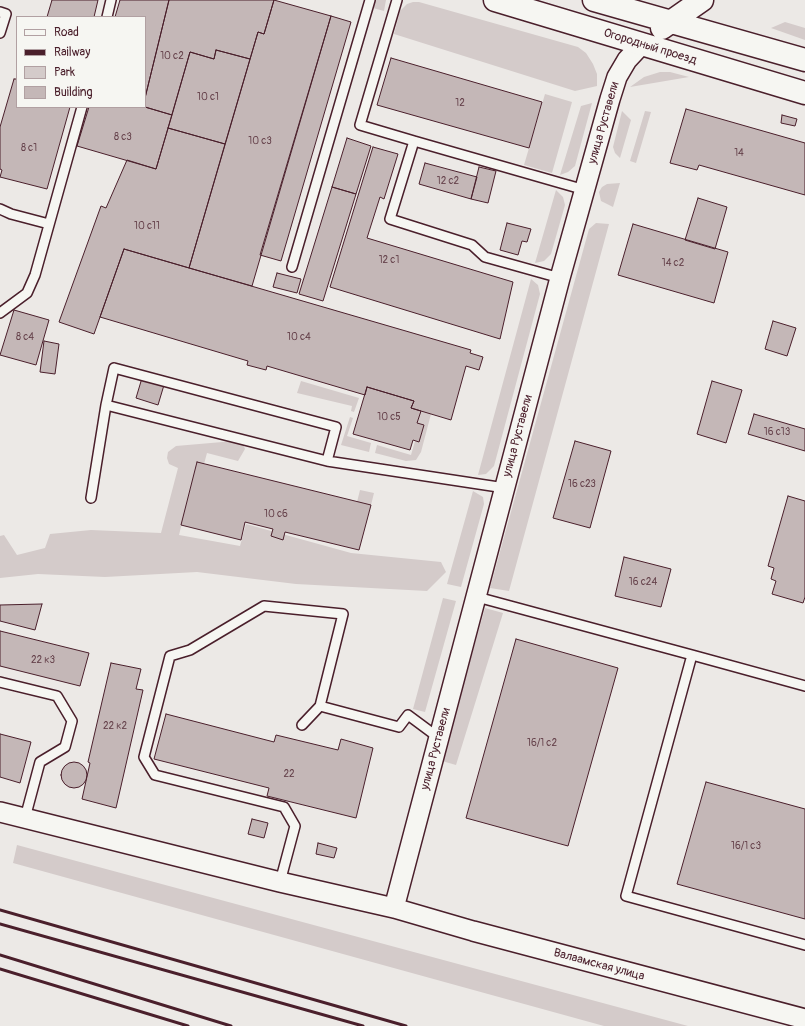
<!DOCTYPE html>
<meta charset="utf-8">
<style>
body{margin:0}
#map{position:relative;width:805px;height:1026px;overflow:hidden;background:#ece9e6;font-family:Pangolin,sans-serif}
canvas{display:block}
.legend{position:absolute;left:16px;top:16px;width:130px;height:92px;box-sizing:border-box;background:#f6f6f2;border:1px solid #b1a0a2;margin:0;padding:5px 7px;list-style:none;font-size:12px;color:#4a1f2b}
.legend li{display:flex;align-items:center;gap:8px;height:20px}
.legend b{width:20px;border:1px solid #b1a0a2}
</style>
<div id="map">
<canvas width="805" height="1026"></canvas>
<ul class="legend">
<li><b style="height:5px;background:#f6f6f2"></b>Road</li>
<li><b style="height:5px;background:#4a1f2b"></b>Railway</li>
<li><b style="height:11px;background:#d4cbca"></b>Park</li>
<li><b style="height:11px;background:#c4b7b7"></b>Building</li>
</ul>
</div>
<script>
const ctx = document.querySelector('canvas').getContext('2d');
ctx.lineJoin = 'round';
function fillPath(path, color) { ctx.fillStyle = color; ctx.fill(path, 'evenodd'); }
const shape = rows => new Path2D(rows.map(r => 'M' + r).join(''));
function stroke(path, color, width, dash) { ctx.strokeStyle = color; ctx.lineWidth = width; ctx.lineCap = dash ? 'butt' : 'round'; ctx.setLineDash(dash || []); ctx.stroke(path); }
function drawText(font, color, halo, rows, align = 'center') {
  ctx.font = font + ' Pangolin,sans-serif'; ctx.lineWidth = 3; ctx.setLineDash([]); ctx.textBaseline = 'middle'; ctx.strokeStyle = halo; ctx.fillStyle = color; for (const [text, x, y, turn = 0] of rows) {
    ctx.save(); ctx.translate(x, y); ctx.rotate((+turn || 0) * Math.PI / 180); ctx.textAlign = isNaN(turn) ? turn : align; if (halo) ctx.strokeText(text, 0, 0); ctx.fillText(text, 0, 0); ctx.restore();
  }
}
fillPath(shape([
 [375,0,386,0,384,11,373,8],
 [413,2,419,2,578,47,586,53,593,64,597,74,597,86,575,91,394,34,400,11,407,4],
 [785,22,805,28,805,40,771,28],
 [660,72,670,72,689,77,630,87,644,77],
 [545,94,572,102,552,173,524,165],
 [592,103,575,166,568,172,560,175,581,106],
 [622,111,631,120,620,158,615,153,613,147],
 [645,111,651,112,636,163,630,161],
 [620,183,613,207,601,201,599,192,602,187,607,184],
 [556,190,563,197,565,205,551,254,544,261,535,263],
 [596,223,609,224,509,591,490,588,589,229],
 [531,279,538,285,540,294,494,466,486,474,478,475],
 [301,381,359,398,354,412,351,411,352,406,297,393],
 [421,411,431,414,421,452,416,460,406,461,375,453,377,445,411,455,415,441,419,442,424,425,417,423],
 [350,417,353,418,347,436,371,443,369,452,341,445],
 [234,441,243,444,245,449,238,461,207,453,204,464,197,463,179,535,240,546,246,524,351,553,441,562,446,572,427,591,296,584,197,572,105,577,38,574,0,578,0,536,4,535,17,555,45,548,50,534,91,530,161,533,178,468,169,464,167,458,168,452,176,446],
 [360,490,374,493,371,505,357,502],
 [473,491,483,497,484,504,461,587,447,584],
 [443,598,456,601,425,712,413,709],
 [485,608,503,613,456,765,442,761],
 [17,845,688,1026,604,1026,13,863]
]), '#d4cbca');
const building = shape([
 [52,0,98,0,94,17,47,17,52,0],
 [120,0,169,0,145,98,145,17,115,17,120,0],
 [169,0,274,0,264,34,258,32,250,59,216,50,214,59,190,52,172,115,145,107,145,98,169,0],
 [274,0,331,16,252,286,189,268,258,32,264,34,274,0],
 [331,16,351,22,281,261,260,255,331,16],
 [216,50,250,59,225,144,168,128,190,52,214,59,216,50],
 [391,58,542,102,529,148,377,105,391,58],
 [14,79,17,79,17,107,70,107,47,189,0,177,2,170,0,169,0,127,14,79],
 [89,107,145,107,172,115,156,169,77,146,89,107],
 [686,109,805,143,805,195,699,165,697,170,670,163,686,109],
 [782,115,797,119,795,126,781,123,782,115],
 [168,128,225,144,189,268,124,249,94,334,59,322,101,206,106,208,127,160,156,169,168,128],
 [347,138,371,146,356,194,332,187,347,138],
 [373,147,398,154,384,199,380,197,367,238,513,282,500,339,330,287,373,147],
 [425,163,477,177,471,199,419,184,425,163],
 [479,167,496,171,488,203,471,199,479,167],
 [332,187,356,194,323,301,299,294,332,187],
 [698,198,727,207,715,249,685,240,698,198],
 [507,223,531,229,527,242,522,241,518,255,500,250,507,223],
 [633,224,728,252,714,303,618,275,633,224],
 [124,249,471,350,470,353,483,357,479,370,466,366,451,420,411,408,414,401,367,387,365,395,267,366,266,370,247,365,248,361,100,317,124,249],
 [277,273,301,279,297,293,273,287,277,273],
 [14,310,49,320,36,365,0,355,14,310],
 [773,321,796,328,787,356,765,349,773,321],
 [44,341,59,344,55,374,40,372,44,341],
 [142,378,164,385,158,405,136,398,142,378],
 [712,381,742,390,726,443,697,434,712,381],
 [367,387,414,401,411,408,421,411,417,423,424,425,419,442,413,440,410,450,353,434,367,387],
 [754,414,805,429,805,451,748,434,754,414],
 [575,441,611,451,590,528,553,518,575,441],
 [197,462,371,505,359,550,285,532,283,540,271,536,273,529,245,522,241,540,181,525,197,462],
 [788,496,805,501,805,597,803,603,772,594,776,581,771,579,774,568,768,566,788,496],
 [624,557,671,569,661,607,615,596,624,557],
 [42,604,35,630,0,621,0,605,42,604],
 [0,631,89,653,80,686,0,666,0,631],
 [516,639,618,668,568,846,466,818,516,639],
 [111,663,141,669,136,689,143,690,116,808,82,799,90,763,88,762,111,663],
 [166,714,274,742,276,735,338,750,341,739,373,748,356,818,267,796,269,788,154,759,166,714],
 [0,734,31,742,20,783,0,777,0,734],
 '61 775a13 13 0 1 1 26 0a13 13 0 1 1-26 0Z',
 [706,782,805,809,805,919,677,884,706,782],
 [252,819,268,823,264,838,248,834,252,819],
 [318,843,337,848,334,858,316,854,318,843]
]);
fillPath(building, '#c4b7b7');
stroke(building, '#4a1f2b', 1);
const lane = shape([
 [397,0,360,125,414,141],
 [0,12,6,14,0,33],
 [107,17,111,0],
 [0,209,11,214,49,224],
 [292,267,370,0],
 [560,278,485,257,472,245,390,219,414,141,585,190],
 [0,313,27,293,35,275,82,107],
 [106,405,114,368,336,427,327,461],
 [91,498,106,405,327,461,505,488],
 [477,597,692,655],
 [0,682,57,696,72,721,65,747,40,762,25,818],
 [805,686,692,655,626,896,805,945],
 [302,725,320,706],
 [280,882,295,826,284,807,155,775,144,757,170,656,190,650,264,606,343,614,320,706,399,727,408,715,439,738]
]);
const street = shape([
 [0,812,280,882,394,908,473,931,805,1019],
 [394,908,560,278,610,99,617,77,627,60,641,45]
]);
const secondary = shape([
 [495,0,805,93],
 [594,0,805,60],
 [662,28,702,0]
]);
stroke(lane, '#4a1f2b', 12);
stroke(street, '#4a1f2b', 22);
stroke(secondary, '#4a1f2b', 25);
stroke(lane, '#f6f6f2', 9);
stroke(street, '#f6f6f2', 19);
stroke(secondary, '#f6f6f2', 22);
stroke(shape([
 [0,910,406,1026],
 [0,924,363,1026],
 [0,955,231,1026],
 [0,969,188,1026]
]), '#4a1f2b', 3);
drawText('10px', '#68454e', null, [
 ["10 с2",172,56],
 ["10 c1",208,97],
 ["12",460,103],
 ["8 с3",123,137],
 ["10 с3",260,141],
 ["8 с1",29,148],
 ["14",739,153],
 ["12 с2",448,181],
 ["10 с11",147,226],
 ["12 с1",389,260],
 ["14 с2",673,263],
 ["8 c4",25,337],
 ["10 с4",299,337],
 ["10 с5",389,417],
 ["16 c13",777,432],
 ["16 c23",582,484],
 ["10 с6",276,514],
 ["16 c24",643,582],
 ["22 к3",43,660],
 ["22 к2",115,726],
 ["16/1 с2",542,743],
 ["22",289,774],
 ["16/1 с3",746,846]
]);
drawText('12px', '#4a1f2b', '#f6f6f2', [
 ["Огородный проезд",650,47,17],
 ["улица Руставели",604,123,-74],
 ["улица Руставели",518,436,-75],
 ["улица Руставели",436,749,-75],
 ["Валаамская улица",599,965,15]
]);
</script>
